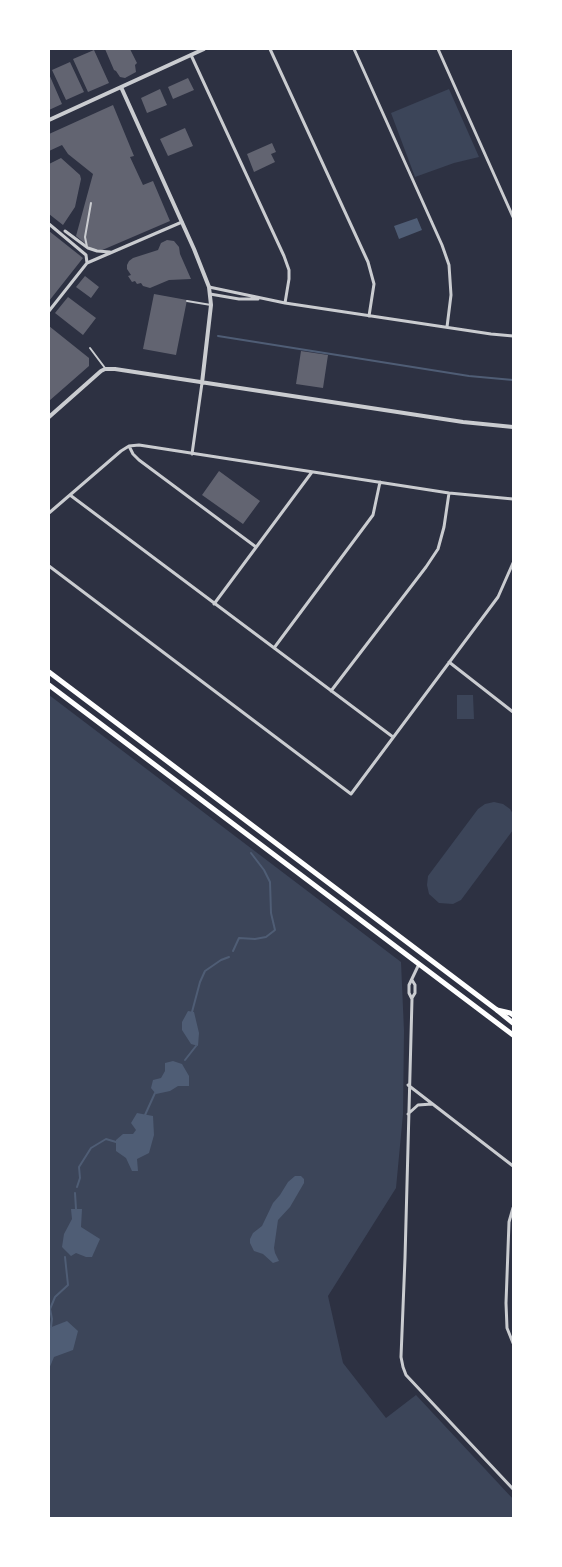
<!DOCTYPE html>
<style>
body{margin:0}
#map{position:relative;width:562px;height:1567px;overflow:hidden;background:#2d3142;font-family:"Work Sans",sans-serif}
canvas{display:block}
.frame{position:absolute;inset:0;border:50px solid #fff;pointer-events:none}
</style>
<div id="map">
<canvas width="562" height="1567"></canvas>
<div class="frame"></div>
</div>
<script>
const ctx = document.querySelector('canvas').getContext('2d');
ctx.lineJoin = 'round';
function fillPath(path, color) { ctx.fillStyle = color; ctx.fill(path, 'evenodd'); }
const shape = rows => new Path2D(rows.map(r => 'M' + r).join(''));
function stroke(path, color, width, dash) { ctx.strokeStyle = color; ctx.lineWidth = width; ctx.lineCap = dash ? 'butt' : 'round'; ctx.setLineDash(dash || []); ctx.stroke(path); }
fillPath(shape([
 [449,89,479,157,454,163,415,177,391,113],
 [49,695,401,962,404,1031,403,1114,396,1188,328,1296,343,1363,386,1418,416,1395,513,1499,513,1518,49,1518],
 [457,695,473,695,474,719,457,719],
 [494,802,503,804,510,809,513,814,513,830,461,900,453,904,439,903,429,894,427,885,428,876,478,809,485,804]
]), '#3c4559');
fillPath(shape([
 [417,218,422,230,399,239,394,226],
 [188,1011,194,1012,199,1033,198,1046,191,1044,182,1030,182,1022],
 [173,1061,182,1064,189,1076,189,1086,178,1086,170,1091,156,1094,151,1088,153,1080,161,1078,165,1071,165,1063],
 [137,1113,153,1116,154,1135,149,1153,137,1159,138,1171,132,1171,126,1158,116,1151,116,1140,123,1134,133,1134,136,1130,131,1123],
 [295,1176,301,1176,304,1179,304,1183,290,1207,278,1220,274,1248,275,1253,279,1261,273,1263,263,1254,254,1251,250,1243,250,1239,253,1233,262,1226,273,1203,280,1195,288,1182],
 [71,1209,82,1209,81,1227,100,1239,92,1257,86,1257,76,1253,71,1256,62,1247,64,1234,72,1219],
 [67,1321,78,1331,73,1350,54,1357,49,1369,49,1328]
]), '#4f5d75');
stroke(shape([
 [218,336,469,376,513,380],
 [233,951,239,938,255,939,266,937,275,930,271,913,270,882,264,870,251,853],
 [192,1012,200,982,205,971,221,960,229,957],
 [185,1060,196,1046],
 [145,1115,155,1093],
 [77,1187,80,1178,79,1167,91,1148,106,1139,116,1142],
 [75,1193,76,1209],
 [51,1327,52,1319,50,1309,55,1297,68,1285,65,1257],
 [401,1518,402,1518]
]), '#4f5d75', 2);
fillPath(shape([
 [105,49,130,49,137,63,135,65,136,72,125,78,120,77,116,71,114,70],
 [94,50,109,83,88,92,73,59],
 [70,62,84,92,66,100,52,70],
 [49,74,62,104,49,110],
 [188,78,194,90,173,99,168,87],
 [160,89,167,105,147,113,141,98],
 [113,105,134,156,130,157,143,185,153,181,170,221,100,251,93,250,76,236,93,174,68,154,62,145,49,151,49,134],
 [185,128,193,146,168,156,160,139],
 [272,143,276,152,271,154,275,162,254,172,247,154],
 [61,158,80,175,81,179,75,207,63,225,49,214,49,164],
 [49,231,83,258,49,301],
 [167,240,174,241,179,247,180,254,191,279,169,280,150,288,143,286,141,283,137,284,135,281,132,282,128,276,131,275,127,269,127,265,129,261,133,258,158,250,161,243],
 [85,276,99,287,91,298,76,287],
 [154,294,187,300,176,355,143,349],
 [68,297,96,318,83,335,55,313],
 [49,326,89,358,89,366,49,401],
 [301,351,328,355,323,388,296,384],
 [219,471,260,501,243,524,202,495]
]), '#626471');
stroke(shape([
 [87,247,85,237,91,203],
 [187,301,211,305],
 [90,348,105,368]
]), '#caccd0', 2);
stroke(shape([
 [270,49,368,262,374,284,369,316],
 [354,49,442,245,449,265,451,295,447,327],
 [438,49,513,217],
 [191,55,284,256,289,270,289,279,285,303],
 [49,224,86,255,87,263],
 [65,231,88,248,97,251,110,252],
 [209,287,285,303,491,334,513,336],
 [210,294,239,299,258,299],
 [49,311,87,263,182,222],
 [129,446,133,454,139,460,256,547],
 [192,454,202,383],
 [70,495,393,737],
 [49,513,121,451,129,446,139,445,449,493,513,499],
 [49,566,351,794,498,597,513,563],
 [214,604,312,472],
 [274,648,373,515,380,482],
 [449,662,513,712],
 [331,691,426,567,438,549,444,527,449,493],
 [419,964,409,985,409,993,412,999,405,1258,401,1357,403,1367,406,1375,513,1489],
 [412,998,415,993,415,985,412,980],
 [408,1085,513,1166],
 [408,1114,418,1105,432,1104],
 [513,1208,509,1222,506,1303,507,1328,513,1343]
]), '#caccd0', 3);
stroke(shape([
 [121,87,194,249,209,287,211,305,202,383],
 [49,120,204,49],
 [49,417,101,371,105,369,115,369,463,422,513,427]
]), '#caccd0', 4);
stroke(shape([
 [49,672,497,1010,510,1013,513,1015],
 [49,685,513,1035]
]), '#fff', 5);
stroke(shape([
 [497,1010,513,1023]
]), '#fff', 5);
</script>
